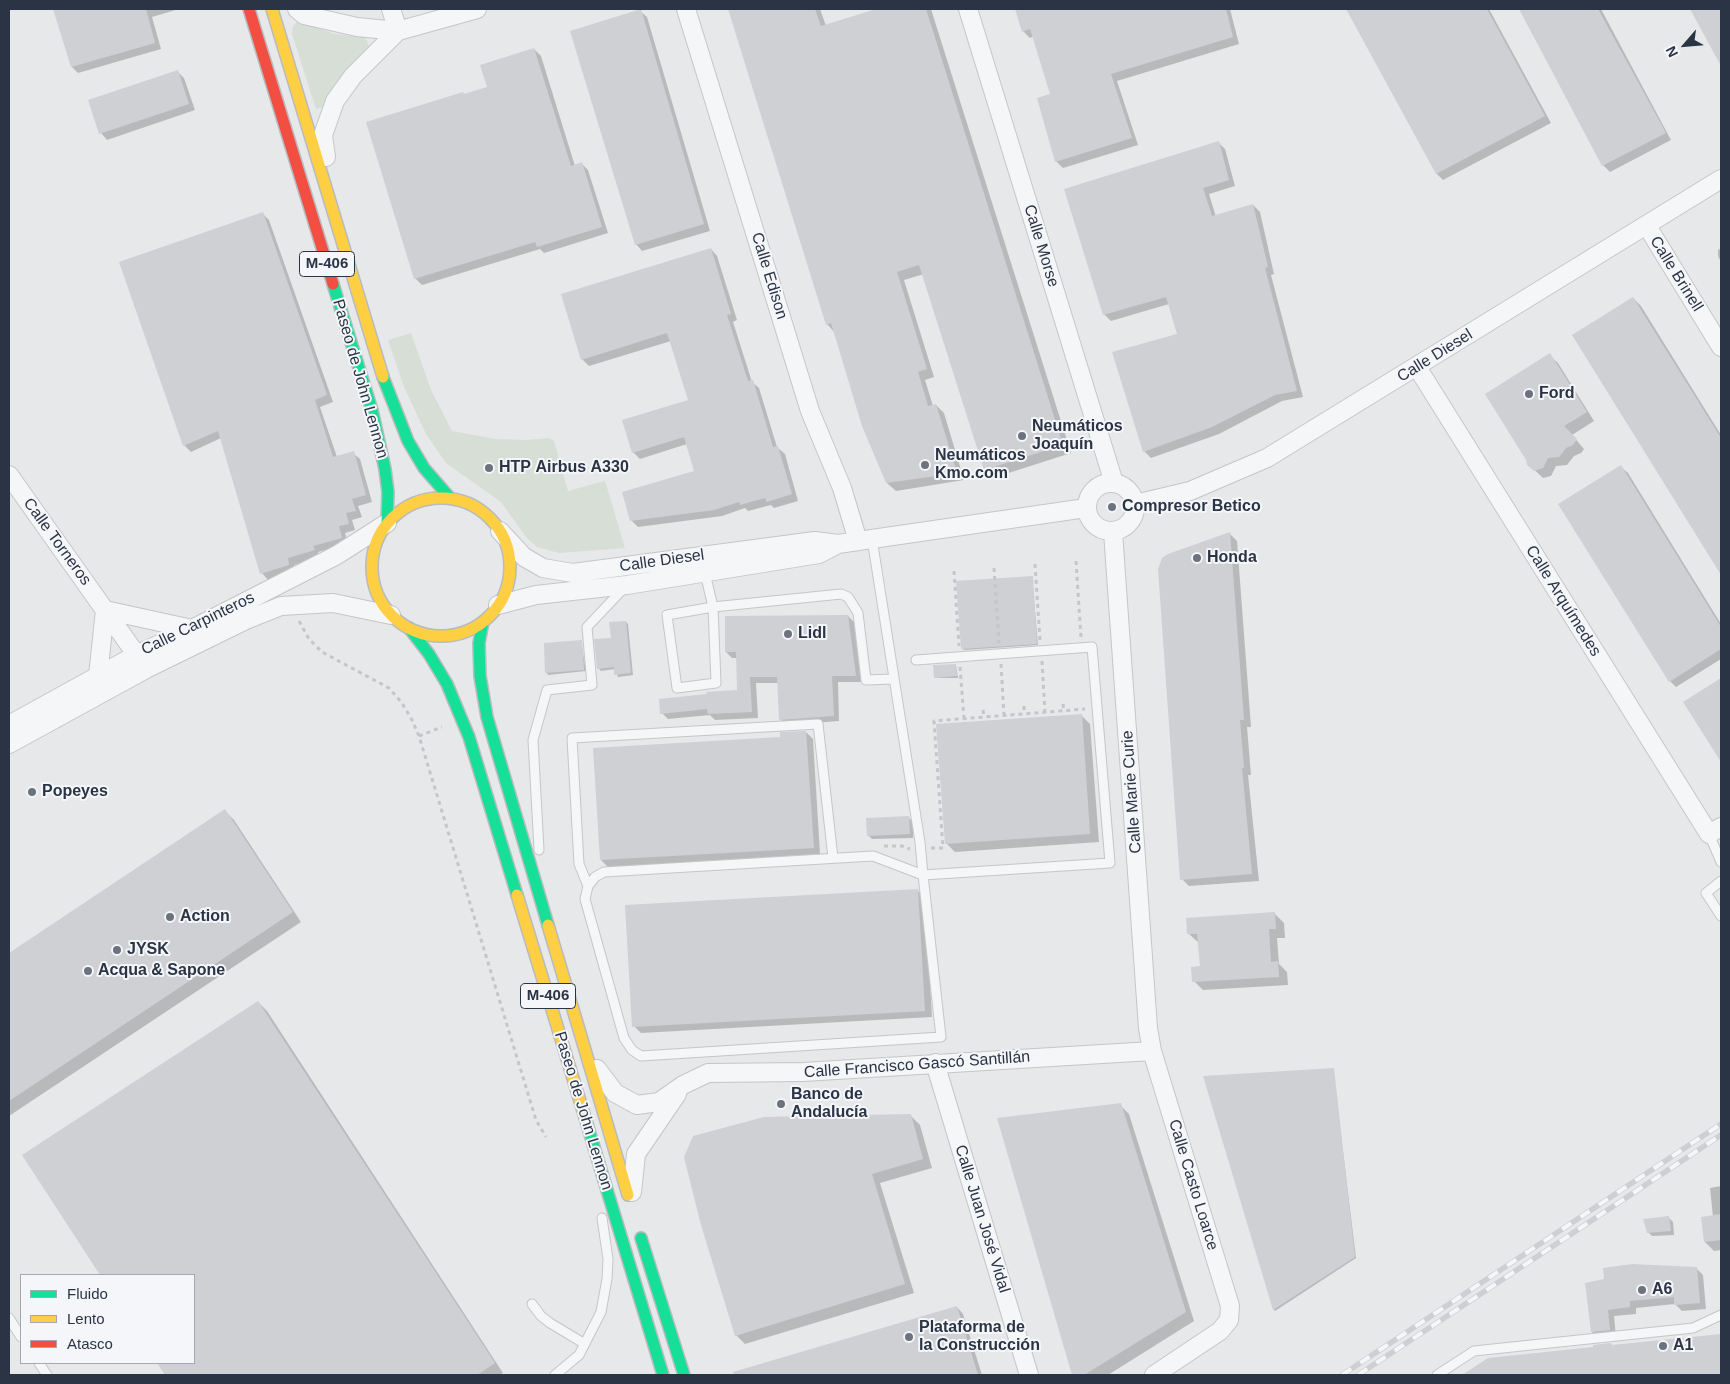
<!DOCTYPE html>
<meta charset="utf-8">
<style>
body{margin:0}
#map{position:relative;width:1730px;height:1384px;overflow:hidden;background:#e6e8ea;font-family:Helvetica,sans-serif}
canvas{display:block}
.frame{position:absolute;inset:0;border:10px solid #2b3445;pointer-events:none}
.legend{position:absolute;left:20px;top:1274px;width:175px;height:90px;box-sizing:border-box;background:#f4f6f9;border:1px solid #a4a8b1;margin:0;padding:6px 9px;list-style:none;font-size:15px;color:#2b3445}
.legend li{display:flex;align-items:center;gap:10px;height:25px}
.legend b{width:25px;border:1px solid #a4a8b1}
.north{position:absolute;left:1660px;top:20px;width:50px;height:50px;-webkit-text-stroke:4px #f4f6f9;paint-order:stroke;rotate:243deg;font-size:14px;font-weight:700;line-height:20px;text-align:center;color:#2b3445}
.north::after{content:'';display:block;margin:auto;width:18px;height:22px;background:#2b3445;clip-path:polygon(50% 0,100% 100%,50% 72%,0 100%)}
</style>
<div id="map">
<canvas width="1730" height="1384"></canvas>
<div class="frame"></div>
<ul class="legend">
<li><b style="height:6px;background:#16e098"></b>Fluido</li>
<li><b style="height:6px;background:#ffcf43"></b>Lento</li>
<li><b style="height:6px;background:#f24e42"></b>Atasco</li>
</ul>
<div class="north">N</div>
</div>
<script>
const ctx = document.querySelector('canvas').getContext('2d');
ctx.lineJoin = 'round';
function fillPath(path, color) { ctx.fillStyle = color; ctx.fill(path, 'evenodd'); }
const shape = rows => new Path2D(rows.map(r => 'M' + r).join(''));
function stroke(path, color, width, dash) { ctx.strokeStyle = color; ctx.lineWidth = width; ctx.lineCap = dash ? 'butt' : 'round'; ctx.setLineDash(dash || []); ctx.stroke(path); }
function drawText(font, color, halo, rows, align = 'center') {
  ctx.font = font + ' Helvetica,sans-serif'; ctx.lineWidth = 4; ctx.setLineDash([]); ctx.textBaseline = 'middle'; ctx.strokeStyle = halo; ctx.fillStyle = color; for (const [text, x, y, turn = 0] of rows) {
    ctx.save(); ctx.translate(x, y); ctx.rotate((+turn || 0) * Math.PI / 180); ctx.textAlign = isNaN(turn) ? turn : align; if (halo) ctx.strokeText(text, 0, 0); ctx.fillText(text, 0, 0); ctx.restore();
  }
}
fillPath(shape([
 [298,21,335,34,352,36,360,35,366,39,369,46,335,84,323,107,316,109,292,34,293,26],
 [411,333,431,390,452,431,495,439,526,440,549,438,554,441,568,491,605,481,625,548,559,553,537,547,527,538,501,502,446,463,426,434,404,387,388,340]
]), '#d6ded6');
fillPath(shape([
 [55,9,179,9,152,17,161,49,78,73,72,67],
 [729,9,820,9,826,26,880,9,931,9,1071,453,993,478,985,469,924,274,904,280,934,377,925,380,933,406,936,405,944,413,964,480,896,491,887,483,835,333,827,324],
 [1016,9,1230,9,1239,44,1117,81,1138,145,1063,168,1056,161,1051,95,1034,36,1030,38,1023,31],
 [1348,9,1489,9,1551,123,1443,180,1437,174],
 [1521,9,1601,9,1671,140,1610,172,1603,165],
 [1692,9,1721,9,1721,63],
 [640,11,647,17,710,231,642,251,636,244],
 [534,49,541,56,575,166,582,164,588,170,608,233,544,253,540,249,422,285,415,278,465,95,488,88],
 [178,72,184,78,195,110,107,140,101,133],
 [1219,143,1225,149,1235,186,1209,194,1216,217,1253,205,1260,212,1274,274,1271,275,1303,397,1282,401,1219,434,1151,458,1144,451,1179,335,1169,304,1111,321,1104,314],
 [263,214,269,220,333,402,320,407,337,457,353,453,360,459,372,502,358,506,362,517,352,520,355,530,345,533,348,544,318,552,321,557,294,565,295,572,268,580,262,573,221,438,191,452,184,445],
 [1721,248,1721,262,1718,256,1718,250],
 [711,249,717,256,737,320,733,322,752,382,759,388,777,447,785,454,798,501,774,508,771,505,748,511,745,508,722,516,638,527,631,520,695,472,687,444,640,459,633,452,690,400,671,341,589,366,582,359],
 [1633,298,1641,306,1721,435,1721,572,1574,335],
 [1549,355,1558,363,1594,421,1572,435,1584,449,1581,453,1574,456,1567,465,1556,466,1551,476,1543,478,1528,464],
 [1621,467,1628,473,1721,624,1721,659,1676,687,1670,681],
 [1230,534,1237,541,1251,727,1247,727,1251,775,1248,775,1259,881,1189,886,1182,879],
 [1032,577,1038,645,964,650,963,649],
 [848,616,854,622,861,682,838,682,839,721,786,725,780,719,779,683,756,683,758,718,715,720,710,715,668,719,662,713,738,691,738,658,732,658,726,652],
 [626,622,628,624,633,675,618,677,615,669,601,671,598,668,612,639],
 [581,641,586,671,548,675,547,673,545,644],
 [956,665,958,678,935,678],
 [1721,680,1721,760,1685,702],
 [1081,715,1090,724,1099,842,955,852,946,843],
 [806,732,813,739,820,854,608,867,601,860,594,750,781,738],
 [225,811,234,820,301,922,9,1116,9,954],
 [908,817,913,822,913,838,872,839,868,835],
 [918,891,925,898,932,1017,641,1033,634,1026],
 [1275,914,1284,923,1285,938,1277,938,1279,964,1287,972,1288,985,1203,990,1194,981,1201,967,1199,943,1189,934],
 [258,1002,267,1011,503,1373,499,1375,167,1375,159,1363,194,1363,194,1275,102,1275,23,1156],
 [1333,1069,1356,1258,1275,1311,1274,1309],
 [1120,1105,1129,1114,1194,1321,1108,1375,1073,1375,999,1119],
 [911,1116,920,1125,932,1168,880,1183,914,1293,745,1344,736,1335],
 [1721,1186,1721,1250,1714,1251,1705,1242,1713,1217,1710,1188],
 [1669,1218,1673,1222,1674,1235,1652,1236,1648,1232],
 [1696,1268,1703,1275,1706,1309,1682,1311,1675,1304,1636,1308,1636,1314,1614,1316,1616,1337,1599,1339,1592,1332,1605,1280],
 [957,1307,963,1314,982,1375,752,1375,750,1368],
 [1721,1335,1721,1375,1465,1375,1488,1359]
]), '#0003');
fillPath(shape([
 [53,9,146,9,155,43,71,67],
 [641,9,704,224,635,245,570,31],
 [728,9,815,9,821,26,876,9,926,9,1063,445,984,470,919,265,897,272,927,369,918,372,928,406,936,404,957,473,886,483,862,426,831,323,826,325],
 [1015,9,1226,9,1233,37,1111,74,1132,138,1055,162,1037,98,1050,94,1030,29,1022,32],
 [1346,9,1487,9,1545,116,1436,174],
 [1519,9,1598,9,1666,133,1602,166],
 [1690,9,1721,9,1721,66],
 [534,48,571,166,582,162,602,227,537,247,535,242,414,279,366,122,463,92,464,94,487,87,480,65],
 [178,70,189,104,99,134,88,100],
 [1219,141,1229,180,1203,188,1212,216,1253,204,1268,267,1265,268,1297,391,1275,395,1212,427,1143,452,1112,352,1177,334,1166,297,1103,315,1064,189],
 [263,212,327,395,315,400,333,457,354,451,366,495,352,499,356,511,346,513,349,524,339,526,342,538,313,546,315,550,288,558,289,565,260,574,218,431,183,446,119,262],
 [711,248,731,314,727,315,748,381,753,380,773,447,778,446,792,494,767,502,765,498,740,505,739,502,714,510,630,521,622,492,694,471,684,437,632,453,622,420,688,400,667,333,581,360,561,294],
 [1633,297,1721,438,1721,575,1572,335],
 [1550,353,1587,412,1564,426,1577,439,1573,445,1566,448,1559,457,1548,458,1543,468,1534,471,1527,465,1526,460,1485,394],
 [1621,465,1721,627,1721,649,1669,682,1558,504],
 [1230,532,1244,720,1240,720,1244,768,1242,768,1252,874,1180,880,1158,569,1162,558,1168,554],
 [1033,576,1037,644,961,649,956,581],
 [848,615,856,676,832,676,834,716,779,720,777,677,750,677,752,712,708,714,707,709,660,714,659,699,707,694,706,692,737,690,736,652,725,652,725,616],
 [626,621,631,673,614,675,614,667,597,669,594,639,611,638,609,622],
 [582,640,584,670,545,673,544,643],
 [956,664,957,676,934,678,933,665],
 [1721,678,1721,762,1683,702],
 [1082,714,1090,834,945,844,936,724],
 [806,731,814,848,600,860,593,748,780,737,780,732],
 [225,809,293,912,9,1101,9,953],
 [909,816,910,834,867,836,866,818],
 [918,889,925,1011,632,1027,625,905],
 [1275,912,1276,929,1269,929,1271,962,1278,961,1279,977,1192,982,1191,967,1200,966,1197,934,1187,934,1186,918],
 [258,1001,495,1363,477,1375,165,1375,157,1363,194,1363,194,1275,100,1275,22,1155],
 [1334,1068,1355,1257,1273,1310,1203,1076],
 [1121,1103,1186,1312,1084,1375,1072,1375,997,1118],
 [911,1114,923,1159,872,1174,905,1284,735,1336,701,1225,684,1157,693,1136,764,1117],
 [1721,1214,1721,1240,1704,1242,1701,1217],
 [1669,1216,1671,1231,1647,1233,1643,1219],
 [1632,1264,1697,1267,1700,1303,1674,1305,1674,1297,1630,1301,1630,1307,1608,1310,1610,1330,1591,1332,1585,1283,1604,1279,1603,1268],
 [957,1306,978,1375,734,1375,733,1372],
 [1721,1334,1721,1375,1462,1375,1488,1358,1593,1347,1593,1345,1611,1343,1612,1345]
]), '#ced0d3');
const lane = shape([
 [872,539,920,842,923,875,941,1037,641,1056,632,1050,624,1038,585,899,588,886,595,877,604,872,873,856,923,875,1110,863,1092,647,916,660],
 [705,573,713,607,716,683,677,688,667,615,713,607,841,594,848,597,858,613,866,680,894,679],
 [1709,834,1721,862],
 [539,850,533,740,547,690,592,685,587,627,624,588],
 [1721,881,1706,893,1721,916],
 [588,886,579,864,572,738,818,724,833,858],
 [532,1304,541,1316,550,1323,585,1344],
 [9,1318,21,1337],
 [39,1363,47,1375],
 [555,1375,579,1355,601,1312,607,1279,608,1259,602,1218],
 [1437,1375,1474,1351,1693,1328,1721,1315]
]);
const street = shape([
 [297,9,304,15,357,27,398,31,477,9],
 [391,9,398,31],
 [686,9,810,411,842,488,858,541],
 [968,9,1114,483],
 [326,157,323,135,335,101,353,76,398,31],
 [1647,226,1721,347],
 [1417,367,1709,834,1721,827],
 [9,475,143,664],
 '1087 507a24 24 0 1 1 48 0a24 24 0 1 1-48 0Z',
 [1135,504,1190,491,1267,458,1721,179],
 [500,531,524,557,543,568,573,573,815,541,838,544],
 [1113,532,1148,1028,1152,1051,1230,1306,1229,1320,1220,1331,1154,1375],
 [498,605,536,595,627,585,819,554,838,544,872,539,1086,508],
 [98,676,105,610,192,629],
 [9,725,136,655,192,629,337,555,387,523],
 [9,744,146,669,246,620,281,606,333,603,391,615],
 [935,1063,1029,1375],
 [597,1069,615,1093,637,1105,659,1102,683,1085,708,1073,803,1072,1152,1051],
 [632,1192,636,1154,677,1094]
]);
const fast = shape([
 [333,284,372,410,385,469,388,492,387,523],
 [383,377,408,441,424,468,450,498],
 [483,622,479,643,480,676,487,717,548,925],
 [409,628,429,654,447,684,469,737,517,895],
 [587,1124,663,1375],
 [641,1238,684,1375]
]);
const slow = shape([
 [272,9,383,377],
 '372 567a69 69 0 1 1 138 0a69 69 0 1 1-138 0Z',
 [517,895,587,1124],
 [548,925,628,1195]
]);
const jam = shape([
 [249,9,333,284]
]);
stroke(lane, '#c4c6c8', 11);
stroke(street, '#c4c6c8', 20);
stroke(fast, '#b8bbbf', 14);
stroke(slow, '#b8bbbf', 14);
stroke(jam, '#b8bbbf', 14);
stroke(shape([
 [1076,561,1081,638],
 [1035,564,1040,640],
 [994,568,999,643],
 [954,571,959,646],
 [299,621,309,639,322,652,389,688,402,703,412,720,419,736,536,1120,546,1137],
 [1042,661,1045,713],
 [1001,664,1004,716],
 [960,667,964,719],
 [1063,704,1064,712],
 [1024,706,1024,714],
 [983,710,984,717],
 [419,736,442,727],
 [884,846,902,846,910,849],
 [931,848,943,848,934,721,1085,709]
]), '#c5c6ca', 3, [4, 4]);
stroke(lane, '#f5f6f7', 9);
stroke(street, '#f5f6f7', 18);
stroke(fast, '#16e098', 11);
stroke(slow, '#ffcf43', 11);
stroke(jam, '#f24e42', 11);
const rail = shape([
 [1342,1375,1721,1124],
 [1358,1375,1721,1135]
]);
stroke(rail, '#cecfd2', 5.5);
stroke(rail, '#f4f6f9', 4, [11]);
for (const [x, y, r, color] of [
 [1529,394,5,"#6c737f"],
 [1022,436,5,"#6c737f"],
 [925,465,5,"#6c737f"],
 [489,468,5,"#6c737f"],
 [1112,507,5,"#6c737f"],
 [1197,558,5,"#6c737f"],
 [788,634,5,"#6c737f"],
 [32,792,5,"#6c737f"],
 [170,917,5,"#6c737f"],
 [117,950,5,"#6c737f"],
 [88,971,5,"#6c737f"],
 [781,1104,5,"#6c737f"],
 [1642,1290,5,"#6c737f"],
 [909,1337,5,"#6c737f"],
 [1663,1346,5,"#6c737f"]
]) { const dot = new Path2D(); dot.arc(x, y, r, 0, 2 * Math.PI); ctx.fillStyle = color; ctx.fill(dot); stroke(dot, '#f4f6f9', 2); }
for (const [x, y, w] of [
 [327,264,55],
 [548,996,55]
]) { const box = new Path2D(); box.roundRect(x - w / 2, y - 12.5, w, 25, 4); ctx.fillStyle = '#f4f6f9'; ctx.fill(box); stroke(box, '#2b3445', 1); }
drawText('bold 15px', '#2b3445', null, [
 ["M-406",327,264],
 ["M-406",548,996]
]);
drawText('16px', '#2b3445', '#f4f6f9', [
 ["Calle Morse",1041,246,73],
 ["Calle Brinell",1676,274,58],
 ["Calle Edison",769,276,73],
 ["Calle Diesel",1435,356,-32],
 ["Paseo de John Lennon",360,379,74],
 ["Calle Torneros",57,542,54],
 ["Calle Diesel",662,561,-8],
 ["Calle Arquímedes",1563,601,58],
 ["Calle Carpinteros",198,624,-26],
 ["Calle Marie Curie",1132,792,-94],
 ["Calle Francisco Gascó Santillán",917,1065,-4],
 ["Paseo de John Lennon",583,1111,73],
 ["Calle Casto Loarce",1193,1185,73],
 ["Calle Juan José Vidal",982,1219,73]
]);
drawText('bold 16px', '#2b3445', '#f4f6f9', [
 ["Ford",1539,394],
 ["Neumáticos",1032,427],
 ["Joaquín",1032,445],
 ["Neumáticos",935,456],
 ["Kmo.com",935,474],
 ["HTP Airbus A330",499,468],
 ["Compresor Betico",1122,507],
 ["Honda",1207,558],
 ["Lidl",798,634],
 ["Popeyes",42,792],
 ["Action",180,917],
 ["JYSK",127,950],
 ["Acqua & Sapone",98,971],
 ["Banco de",791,1095],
 ["Andalucía",791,1113],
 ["A6",1652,1290],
 ["Plataforma de",919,1328],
 ["la Construcción",919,1346],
 ["A1",1673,1346]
], 'left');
</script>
